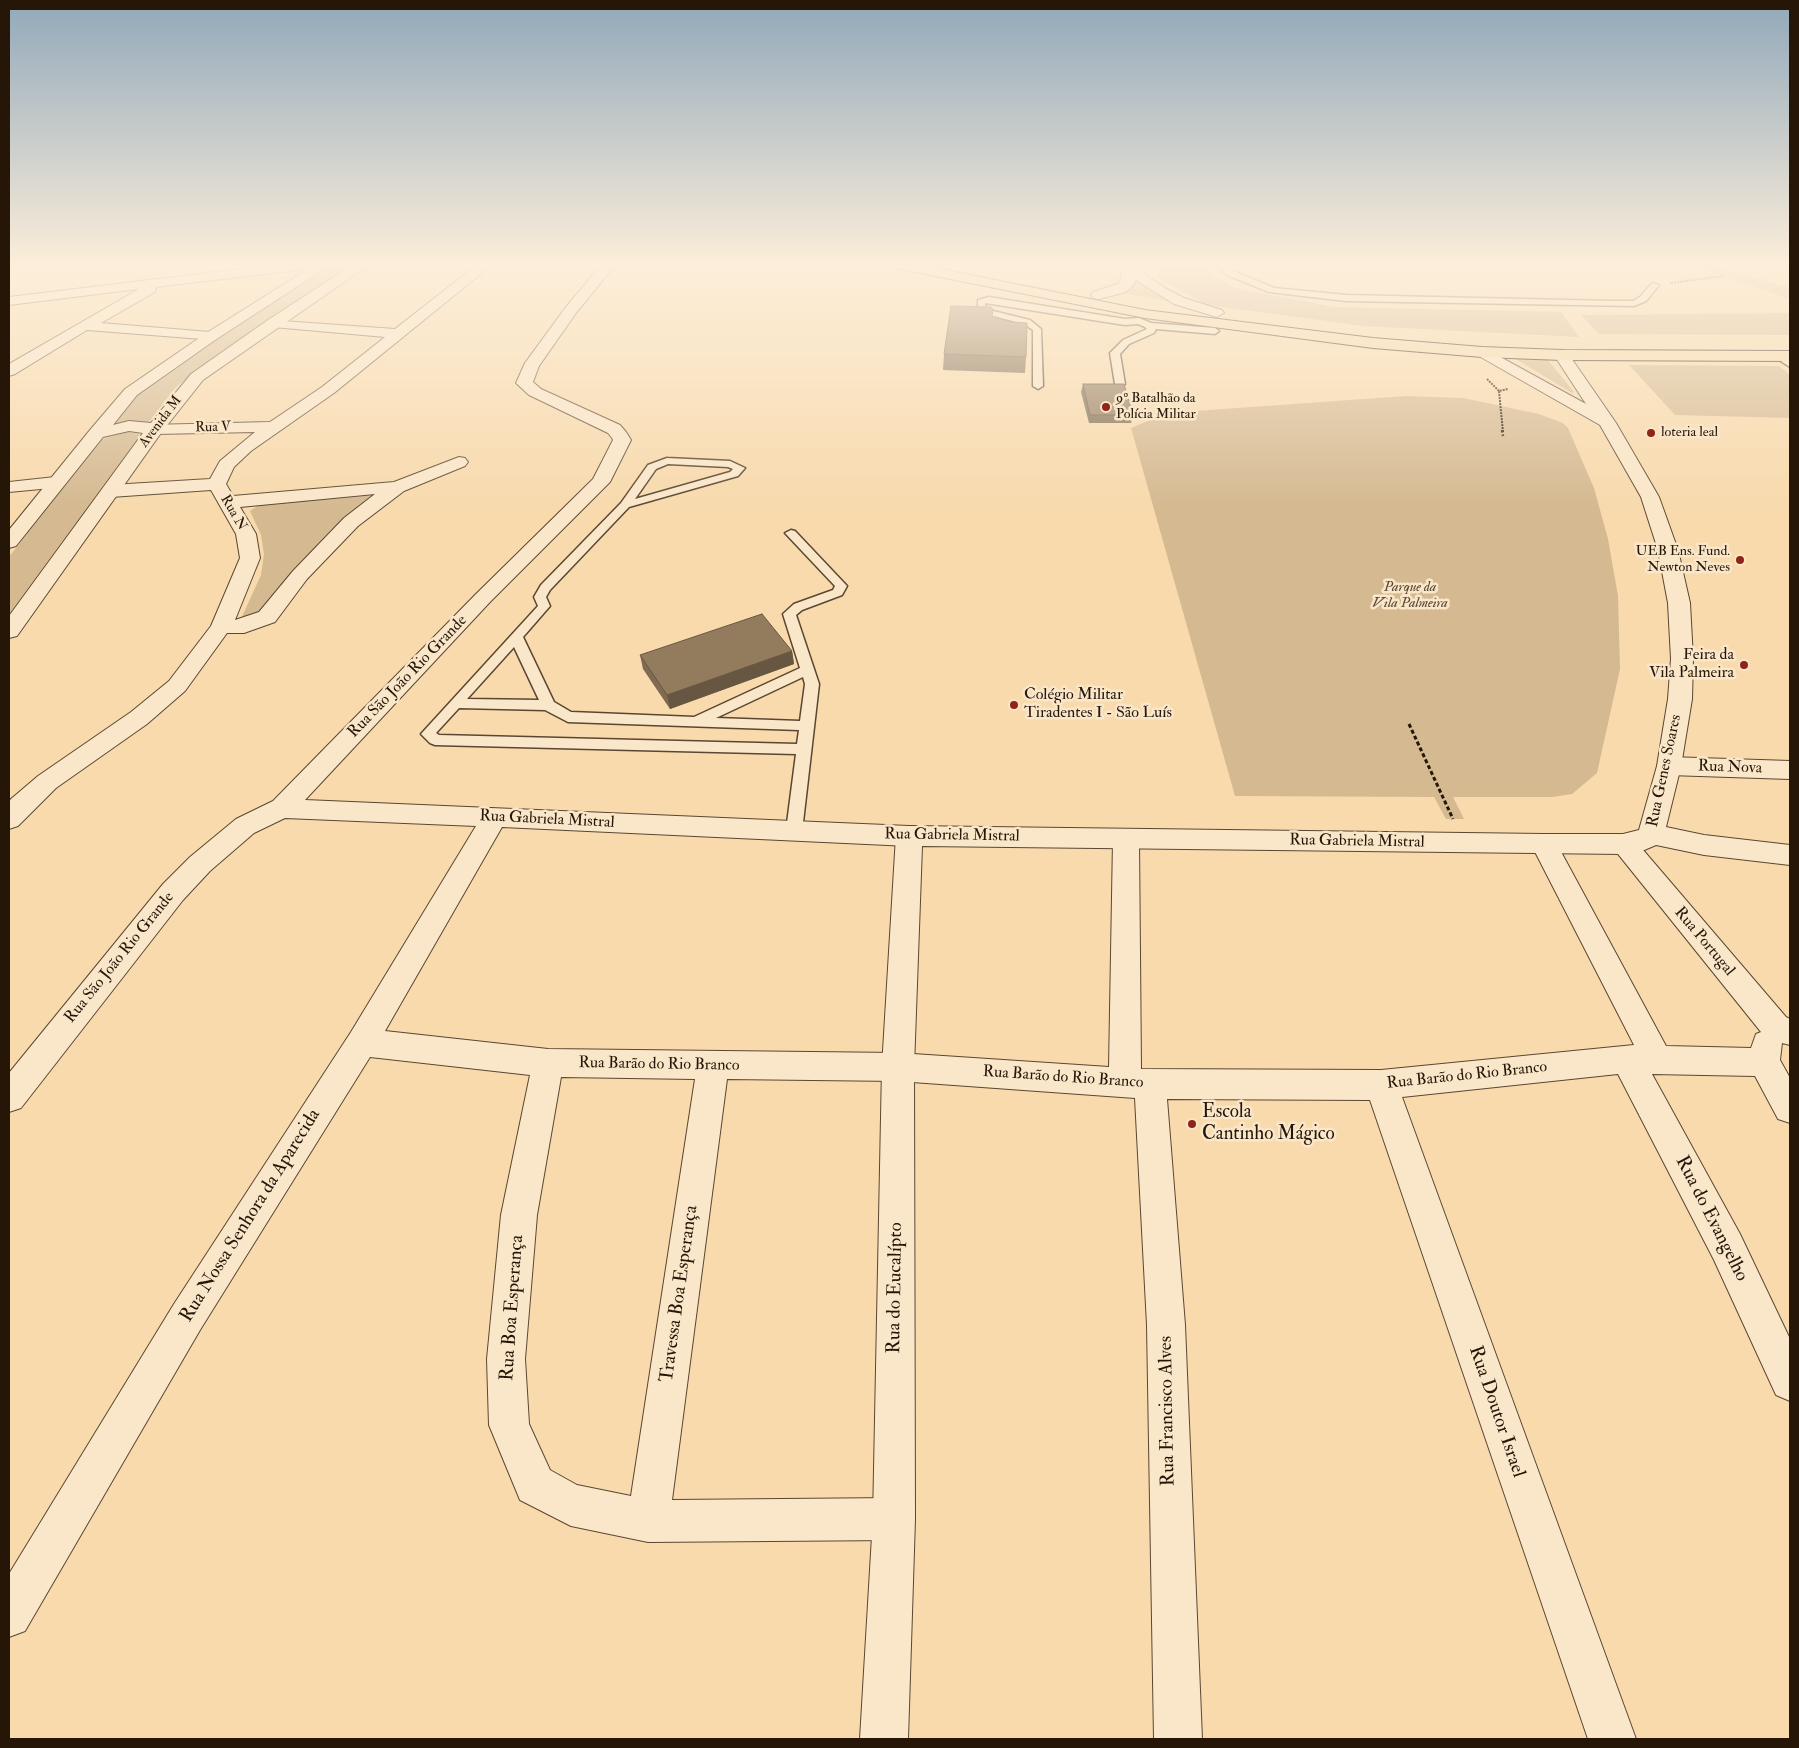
<!DOCTYPE html>
<meta charset="utf-8">
<style>
body{margin:0}
#map{position:relative;width:1799px;height:1748px;overflow:hidden;background:#f8daad;font-family:"IM FELL Double Pica",serif}
canvas{display:block}
.frame{position:absolute;inset:0;border:10px solid #251608;pointer-events:none}
</style>
<div id="map">
<canvas width="1799" height="1748"></canvas>
<div class="frame"></div>
</div>
<script>
const ctx = document.querySelector('canvas').getContext('2d');
ctx.lineJoin = 'round';
function fillPath(path, color) { ctx.fillStyle = color; ctx.fill(path, 'evenodd'); }
const shape = rows => new Path2D(rows.map(r => 'M' + r).join(''));
function stroke(path, color, width, dash) { ctx.strokeStyle = color; ctx.lineWidth = width; ctx.lineCap = dash ? 'butt' : 'round'; ctx.setLineDash(dash || []); ctx.stroke(path); }
function drawText(font, color, halo, rows, align = 'center') {
  ctx.font = font + ' "IM FELL Double Pica",serif'; ctx.lineWidth = 5; ctx.setLineDash([]); ctx.textBaseline = 'middle'; ctx.strokeStyle = halo; ctx.fillStyle = color; for (const [text, x, y, turn = 0] of rows) {
    ctx.save(); ctx.translate(x, y); ctx.rotate((+turn || 0) * Math.PI / 180); ctx.textAlign = isNaN(turn) ? turn : align; if (halo) ctx.strokeText(text, 0, 0); ctx.fillText(text, 0, 0); ctx.restore();
  }
}
fillPath(shape([
 [332,264,356,264,192,374,175,388,148,423,134,422,111,427,138,393,178,362],
 [1152,264,1206,264,1212,275,1238,289,1335,307,1561,312,1579,337,1363,326,1207,305,1160,279],
 [1687,264,1709,264,1790,288,1790,299],
 [1136,279,1172,302,1121,293],
 [1790,313,1790,335,1599,334,1581,315],
 [1514,358,1548,360,1574,392,1572,393],
 [1629,365,1779,366,1790,375,1790,418,1675,415],
 [1406,396,1463,398,1539,414,1563,423,1568,428,1594,488,1608,539,1618,596,1620,669,1597,773,1572,794,1552,797,1453,797,1464,819,1446,819,1434,797,1235,796,1131,428,1167,413],
 [127,432,139,434,139,437,9,614,9,557,100,440],
 [378,495,331,530,308,555,268,608,240,621,261,575,264,554,261,535,250,511,262,503]
]), '#d4b991');
const service = shape([
 [1216,264,1225,264,1233,271,1274,288,1346,295,1612,301,1633,301,1640,297,1652,283,1659,285,1646,301,1634,306,1346,301,1269,292,1227,275,1216,264],
 [989,297,1125,319,1139,318,1151,323,1215,328,1219,331,1215,334,1156,329,1154,333,1129,344,1120,354,1125,384,1120,387,1115,384,1110,353,1123,340,1147,329,1145,327,1138,324,1125,325,985,303,985,309,1030,320,1041,329,1043,386,1038,389,1033,386,1033,330,1024,324,978,312,978,300,989,297],
 [1776,354,1782,354,1790,360,1790,367,1776,358,1776,354],
 [667,458,730,461,745,468,738,476,629,507,550,590,546,597,550,606,523,637,554,702,571,712,694,717,800,668,783,614,794,604,833,590,835,586,785,533,791,530,795,531,847,586,842,595,802,610,796,615,819,684,802,831,800,835,794,837,788,835,786,831,796,754,435,745,430,743,421,734,538,606,534,597,541,585,621,503,648,465,667,458],
 [668,464,728,467,733,469,730,472,635,499,656,469,668,464],
 [514,647,539,700,467,699,514,647],
 [803,677,805,684,800,721,716,718,803,677],
 [459,708,545,710,568,722,799,730,797,744,439,735,436,733,459,708]
]);
const minor = shape([
 [282,264,322,264,315,268,156,287,155,292,101,323,210,332,218,337,215,340,87,330,15,374,9,376,9,364,139,289,9,305,9,297,282,264],
 [478,264,493,264,334,393,251,451,234,467,226,484,233,496,394,482,459,457,465,458,468,462,465,466,404,491,358,526,307,579,275,622,244,633,227,633,185,691,147,724,56,788,18,826,9,829,9,802,11,799,38,776,131,712,169,681,211,626,240,558,236,534,211,490,111,497,104,495,102,491,104,487,111,485,210,479,220,461,255,432,155,434,149,433,146,429,149,425,270,422,322,387,385,337,273,327,266,323,268,320,395,329,478,264],
 [375,494,344,518,293,571,259,612,235,620,260,558,256,534,240,507,375,494],
 [602,264,616,264,576,313,539,366,533,382,541,389,620,425,626,432,631,440,610,482,490,602,305,800,909,826,918,829,922,836,918,843,909,846,502,827,385,1031,548,1049,898,1053,1109,1067,1113,840,1117,833,1126,830,1135,833,1139,840,1141,1069,1381,1070,1634,1045,1531,844,1535,837,1544,834,1553,837,1666,1046,1751,1048,1756,1034,1761,1032,1610,844,1614,837,1623,834,1632,837,1786,1017,1790,1019,1790,1045,1782,1043,1780,1060,1790,1078,1790,1123,1778,1119,1755,1076,1652,1074,1740,1234,1790,1339,1790,1401,1776,1395,1714,1260,1618,1074,1402,1097,1636,1739,1588,1739,1370,1100,1167,1099,1185,1325,1202,1739,1154,1739,1147,1325,1135,1098,898,1081,727,1079,672,1500,894,1498,909,1504,915,1519,909,1534,894,1540,648,1542,571,1526,520,1500,489,1425,487,1359,501,1215,530,1075,370,1057,200,1330,25,1631,9,1637,9,1574,174,1304,351,1032,476,826,285,818,254,833,210,871,183,900,21,1108,9,1112,9,1073,163,884,190,857,236,819,273,801,476,594,593,479,613,440,612,438,608,433,529,395,516,383,525,363,566,307,602,264],
 [561,1077,695,1079,631,1496,577,1485,550,1470,529,1424,525,1359,537,1215,561,1077],
 [55,477,62,479,64,483,62,487,9,492,9,482,55,477],
 [1669,757,1790,761,1790,779,1669,775,1660,772,1657,766,1660,760,1669,757]
]);
const tertiary = shape([
 [316,264,332,264,215,340,137,395,113,425,129,421,151,423,191,374,268,320,354,264,370,264,203,380,161,433,17,636,9,638,9,616,143,433,129,431,103,437,16,546,9,548,9,530,90,430,125,389,205,334,316,264],
 [1124,264,1138,264,1145,274,1165,288,1184,298,1222,310,1224,313,1217,317,1174,304,1136,280,1130,289,1123,293,1098,299,1093,298,1091,295,1093,292,1120,283,1124,264],
 [1482,347,1586,404,1554,355,1562,350,1567,352,1616,423,1659,497,1678,550,1690,603,1693,659,1692,699,1681,766,1666,827,1704,835,1790,845,1790,865,1704,855,1656,845,1642,851,1623,854,922,846,914,1067,915,1519,908,1739,860,1739,873,1519,882,1067,896,836,900,829,909,826,1544,834,1623,834,1639,830,1657,766,1668,699,1671,659,1668,603,1658,550,1641,497,1600,425,1477,355,1474,352,1482,347]
]);
const primary = shape([
 [888,264,915,264,1145,310,1373,338,1482,347,1562,350,1790,351,1790,361,1562,360,1482,357,1373,348,1145,318,895,268,888,264]
]);
stroke(service, '#5a4731', 3);
stroke(minor, '#5a4731', 2);
stroke(tertiary, '#5a4731', 2);
stroke(primary, '#251608', 2);
stroke(shape([
 [1671,283,1723,276],
 [1487,379,1499,391],
 [1503,432,1499,391,1508,389]
]), '#251608', 2, [2, 1]);
stroke(shape([
 [1502,430,1503,436]
]), '#251608', 2.5, [2.5, 2]);
stroke(shape([
 [1409,724,1453,819]
]), '#251608', 3, [4, 2.5]);
fillPath(service, '#fae7ca');
fillPath(minor, '#fae7ca');
fillPath(tertiary, '#fae7ca');
fillPath(primary, '#f8daad');
fillPath(shape([
 [1453,264,1488,264,1470,266],
 [992,316,1026,357,1025,373,943,370,944,354],
 [1083,384,1133,415,1131,423,1089,423,1081,392],
 [792,651,794,664,670,709,643,669,640,655]
]), '#7e6b51');
fillPath(shape([
 [1470,264,1488,264,1470,266],
 [792,651,794,664,670,709,667,695]
]), '#675742');
const building = shape([
 [951,306,991,307,993,309,992,316,1010,322,1027,323,1026,357,944,354,951,306],
 [1083,384,1124,384,1133,415,1090,415,1083,384],
 [762,614,792,651,667,695,640,655,762,614]
]);
fillPath(building, '#937c5e');
stroke(building, '#675742', 1);
const sky = ctx.createLinearGradient(0, 0, 0, 509);
sky.addColorStop(0, '#91a8ba');
sky.addColorStop(0.52, '#fceeda');
sky.addColorStop(1, '#fceeda00');
ctx.fillStyle = sky;
ctx.fillRect(0, 0, 1799, 509);
for (const [x, y, r, color] of [
 [1106,407,5,"#8f2418"],
 [1651,433,5,"#8f2418"],
 [1740,560,5,"#8f2418"],
 [1744,665,5,"#8f2418"],
 [1014,705,5,"#8f2418"],
 [1192,1124,5,"#8f2418"]
]) { const dot = new Path2D(); dot.arc(x, y, r, 0, 2 * Math.PI); ctx.fillStyle = color; ctx.fill(dot); stroke(dot, '#fae7ca', 2); }
drawText('14px', '#251608', '#fae7ca', [
 ["9º Batalhão da",1116,399],
 ["Polícia Militar",1116,415],
 ["loteria leal",1661,433],
 ["UEB Ens. Fund.",1730,552,"right"],
 ["Newton Neves",1730,568,"right"]
], 'left');
drawText('14px', '#251608', '#fae7ca', [
 ["Avenida M",161,422,-53],
 ["Rua V",213,428,-1],
 ["Rua N",233,513,60]
]);
drawText('italic 14px', '#5a4731', '#fae7ca', [
 ["Parque da",1410,588],
 ["Vila Palmeira",1410,604]
]);
drawText('16px', '#251608', '#fae7ca', [
 ["Feira da",1734,656],
 ["Vila Palmeira",1734,674],
 ["Colégio Militar",1024,696,"left"],
 ["Tiradentes I - São Luís",1024,714,"left"]
], 'right');
drawText('16px', '#251608', '#fae7ca', [
 ["Rua São João Rio Grande",408,677,-46],
 ["Rua Nova",1730,768,2],
 ["Rua Genes Soares",1665,771,-78],
 ["Rua Gabriela Mistral",547,820,3],
 ["Rua Gabriela Mistral",952,836,1],
 ["Rua Gabriela Mistral",1357,842,1],
 ["Rua Portugal",1704,942,50],
 ["Rua São João Rio Grande",120,958,-51],
 ["Rua Barão do Rio Branco",659,1065,1],
 ["Rua Barão do Rio Branco",1467,1076,-6],
 ["Rua Barão do Rio Branco",1063,1078,4]
]);
drawText('19px', '#251608', '#fae7ca', [
 ["Escola",1202,1113],
 ["Cantinho Mágico",1202,1135]
], 'left');
drawText('19px', '#251608', '#fae7ca', [
 ["Rua Nossa Senhora da Aparecida",251,1216,-58],
 ["Rua do Evangelho",1711,1219,63],
 ["Rua do Eucalípto",896,1288,-89],
 ["Travessa Boa Esperança",680,1294,-82],
 ["Rua Boa Esperança",513,1308,-86],
 ["Rua Francisco Alves",1168,1411,-91],
 ["Rua Doutor Israel",1496,1412,71]
]);
</script>
